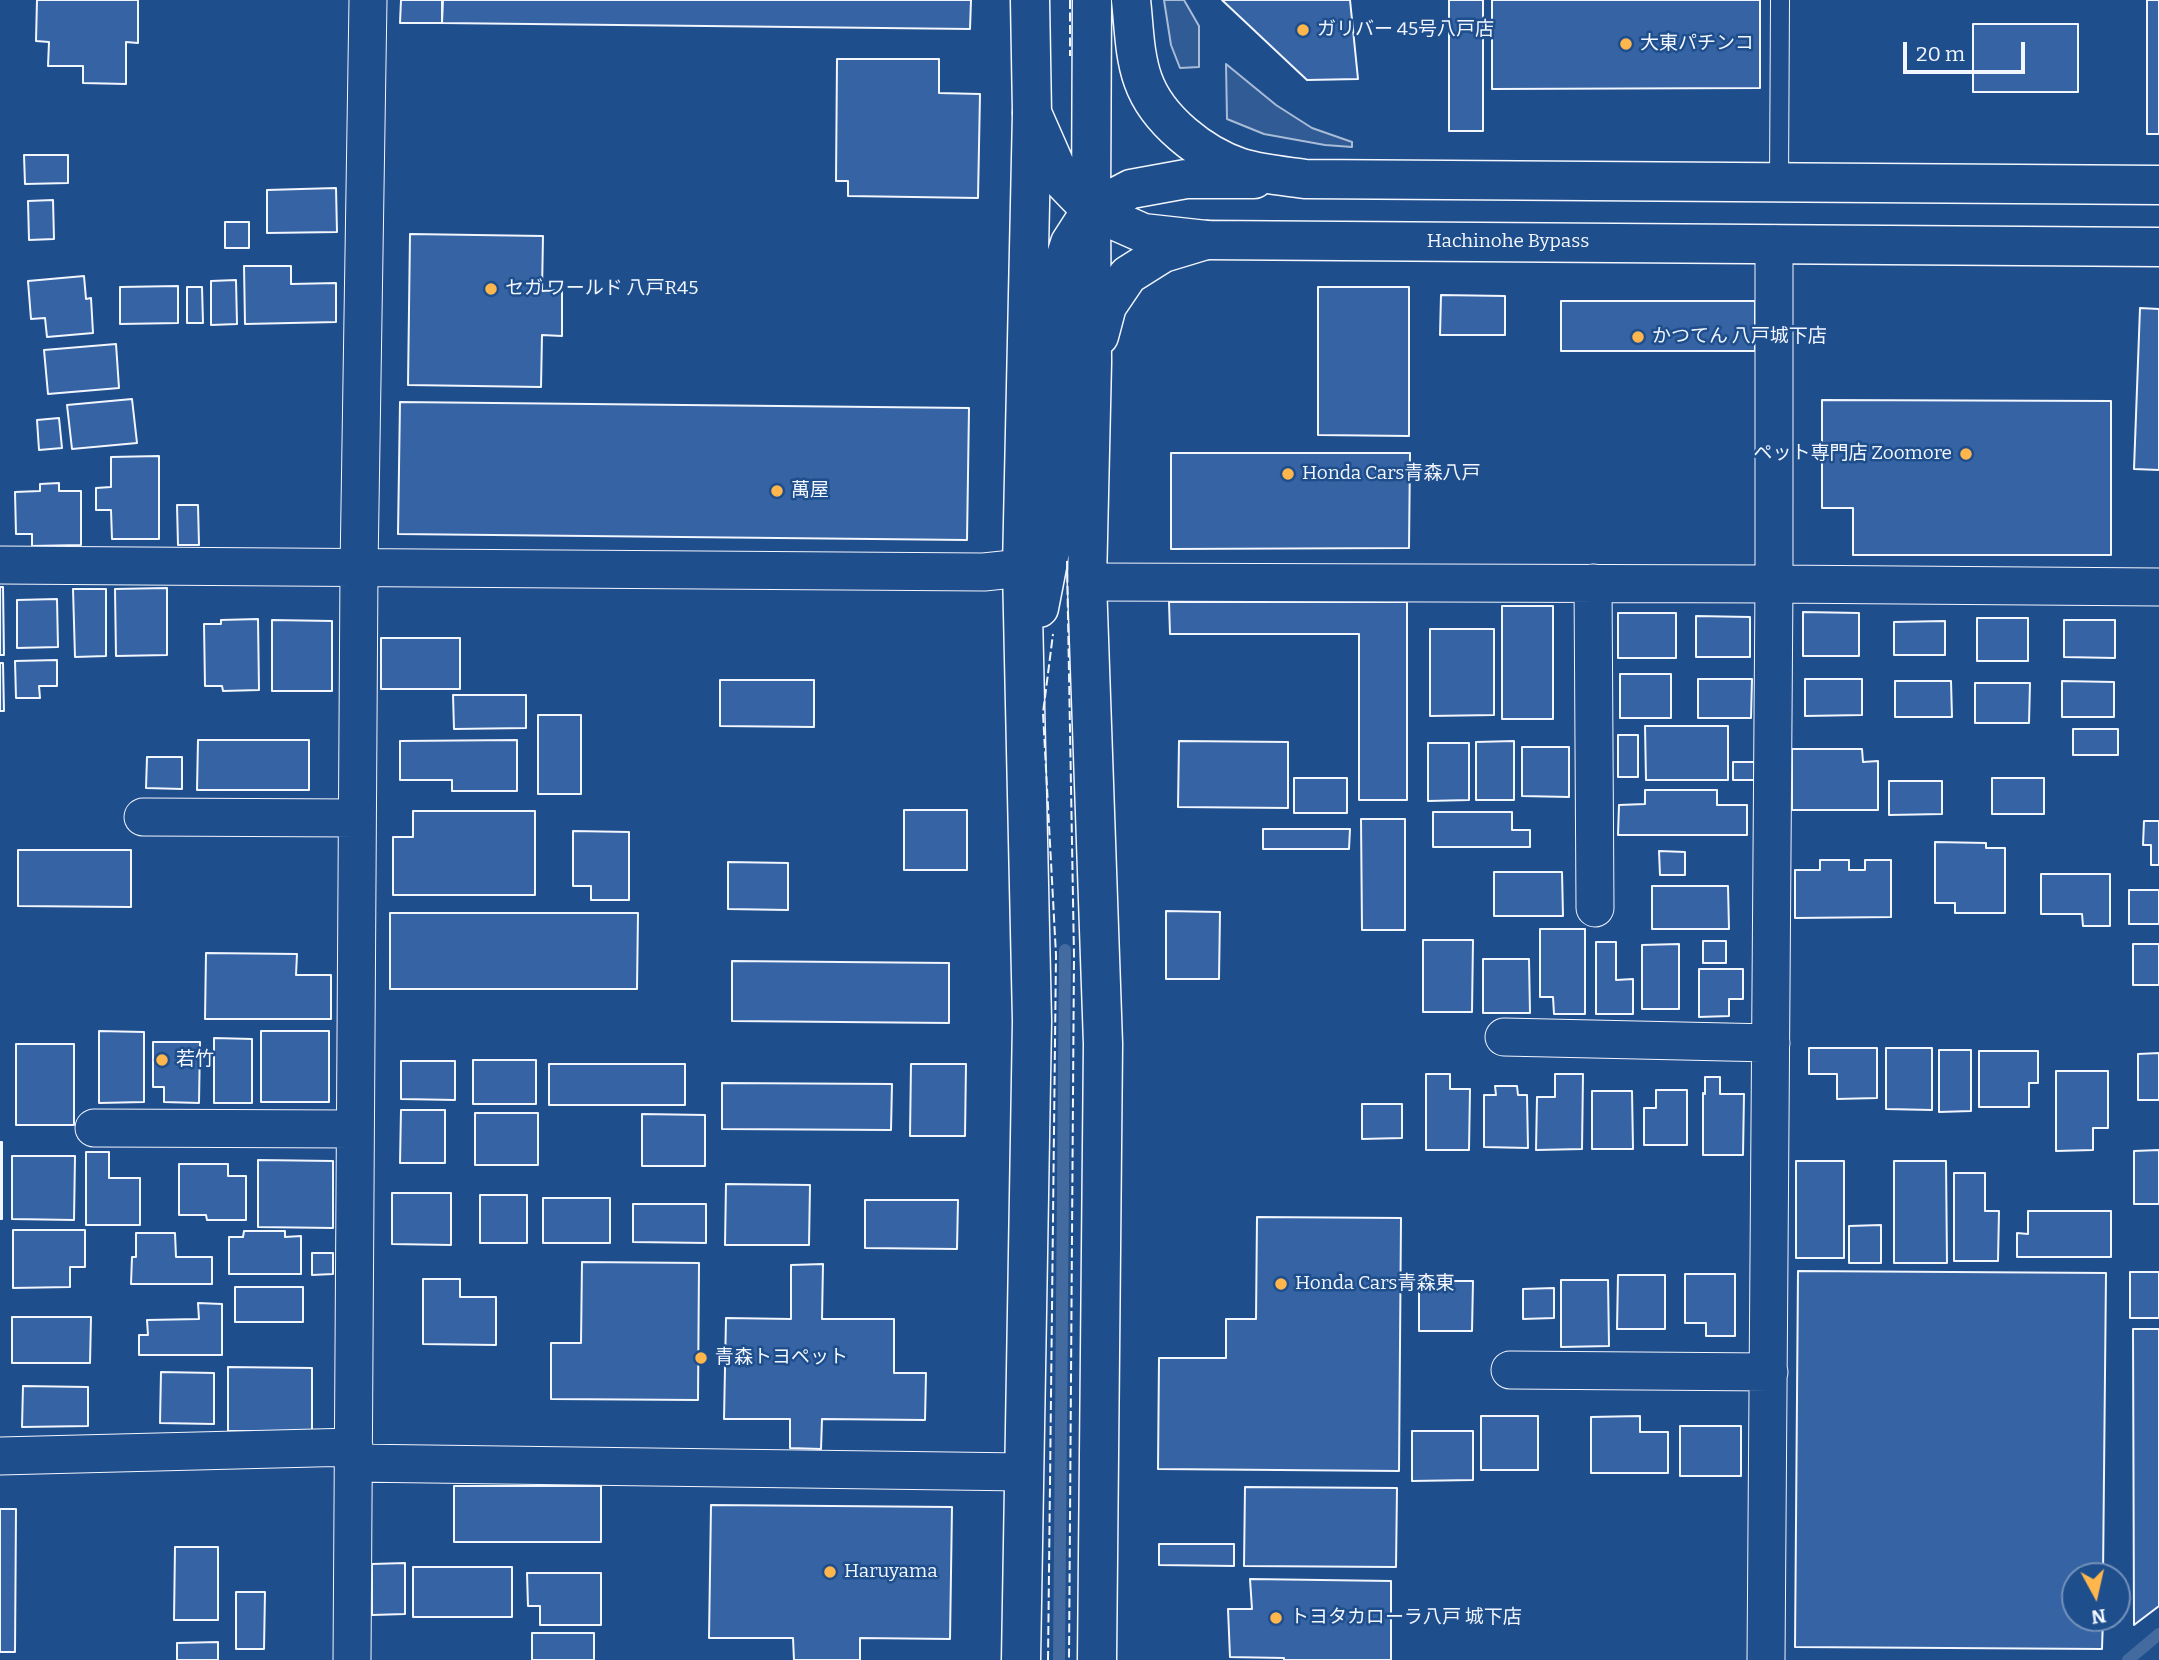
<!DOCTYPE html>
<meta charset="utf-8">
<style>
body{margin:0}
#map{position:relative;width:2159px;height:1660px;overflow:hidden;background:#1f4e8c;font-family:Bitter,serif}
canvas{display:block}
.north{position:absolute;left:2061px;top:1562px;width:70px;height:70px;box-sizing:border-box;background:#1f4e8c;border:2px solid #7391ba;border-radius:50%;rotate:172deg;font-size:19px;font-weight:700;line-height:28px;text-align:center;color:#f2f6ff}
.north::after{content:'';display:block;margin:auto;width:24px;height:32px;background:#ffb74d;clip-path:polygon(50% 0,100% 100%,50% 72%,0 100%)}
.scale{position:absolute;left:1903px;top:42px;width:122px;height:32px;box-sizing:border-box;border:4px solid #f2f6ff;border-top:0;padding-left:9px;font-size:21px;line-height:24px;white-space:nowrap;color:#f2f6ff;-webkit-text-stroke:5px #1f4e8c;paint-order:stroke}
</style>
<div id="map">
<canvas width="2159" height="1660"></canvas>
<div class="north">N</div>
<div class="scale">20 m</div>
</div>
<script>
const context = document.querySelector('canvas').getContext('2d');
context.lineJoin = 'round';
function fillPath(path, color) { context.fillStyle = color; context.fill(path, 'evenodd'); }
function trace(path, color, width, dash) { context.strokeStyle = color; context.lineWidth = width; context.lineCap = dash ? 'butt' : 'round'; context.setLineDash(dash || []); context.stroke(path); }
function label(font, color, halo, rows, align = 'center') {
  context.font = font + ' Bitter,"Noto Sans JP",serif'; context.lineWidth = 5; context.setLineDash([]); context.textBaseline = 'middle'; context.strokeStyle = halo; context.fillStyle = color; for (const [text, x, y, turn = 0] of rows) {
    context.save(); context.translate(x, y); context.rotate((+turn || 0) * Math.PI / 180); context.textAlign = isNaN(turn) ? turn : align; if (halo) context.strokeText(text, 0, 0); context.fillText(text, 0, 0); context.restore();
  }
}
const green = new Path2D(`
 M1164,0H1184L1199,26V67L1180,68L1171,45Z
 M1226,64L1276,105L1312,128L1352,142V147L1325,145L1264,134L1227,119Z`);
fillPath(green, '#305b95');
trace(green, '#a8bbd7', 2);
trace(new Path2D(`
 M1059,1660L1065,950
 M2128,1660L2159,1634`), '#446ba0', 12);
const building = new Path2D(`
 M37,0H138V43L126,42V84L83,83V66H48L49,42L36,41Z
 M401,0H442V23H400Z
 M443,0H971L970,29L442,23Z
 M1222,0H1350L1358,79L1307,80Z
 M1449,0H1483V131H1449Z
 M1492,0H1760V88L1492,89Z
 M2147,0H2159V134H2147Z
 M1973,24H2078V92H1973Z
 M837,59H939V93L980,94L978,198L848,196V181H836Z
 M24,155H68V183L25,184Z
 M336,188L337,232L267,233V190Z
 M53,200L54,239L29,240L28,201Z
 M225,222H249V248H225Z
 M410,234L543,236L542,291L562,290V336L542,335L541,387L408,385Z
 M244,266H291V284L336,283V322L245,324Z
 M84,276L86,299L91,298L93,333L47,337L45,318L31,319L28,281Z
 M236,280L237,324L211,325V281Z
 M178,286V323L120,324V287Z
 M187,287H202L203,323H187Z
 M1318,287H1409V436L1318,435Z
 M1441,295L1505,296V335H1440Z
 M1561,301H1755V351H1561Z
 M2140,308L2159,309V470L2134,469Z
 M116,344L119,388L48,394L44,350Z
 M132,399L137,443L72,449L67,405Z
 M1822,400L2111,401V555H1853V508H1822Z
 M400,402L969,408L967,540L398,534Z
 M59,418L62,448L39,450L37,420Z
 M1171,453H1410L1409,548L1171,549Z
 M159,456V539H112L111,510H96V488L111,487V457Z
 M59,483V491H81V545L32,546V534H16L15,492L40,491V484Z
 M177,505H198L199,545H178Z
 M0,587H3L4,655H0Z
 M167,588V655L116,656L115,589Z
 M73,589H106V656L75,657Z
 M57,599L58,647L17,648V600Z
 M1169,602H1407V800H1359V634H1170Z
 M1502,606H1553V719H1502Z
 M1803,612L1859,613V656H1803Z
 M1618,613H1676V658H1618Z
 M1696,616L1750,617V657H1696Z
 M1977,618H2028V661H1977Z
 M258,619L259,690L223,691L222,686H205L204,624H221V620Z
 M272,620L332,621V691H272Z
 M2064,620H2115V658L2064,657Z
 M1945,621V655H1894V622Z
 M1430,629H1494V715L1430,716Z
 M381,638H460V689H381Z
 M57,660V686H39L40,698H16L15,661Z
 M0,663H3L4,711H0Z
 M1620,674H1671V718H1620Z
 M1698,679H1752L1751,718H1698Z
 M1805,679H1862V715L1805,716Z
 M720,680H814V727L720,726Z
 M1895,681H1951L1952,717H1895Z
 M2062,681L2114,682V717H2062Z
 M1975,683H2030L2029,723H1975Z
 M453,695H526V728L454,729Z
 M538,715H581V794H538Z
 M1645,726H1728V780H1646Z
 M2073,729H2118V755H2073Z
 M1618,735H1638V777H1618Z
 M198,740H309V790H197Z
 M517,740V791H452V780H400V741Z
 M1179,741L1288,742V808L1178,807Z
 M1514,741V800H1476V742Z
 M1428,743H1469V800L1428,801Z
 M1522,747H1569V797L1522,796Z
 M1792,749H1862L1863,762L1878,761V810H1792Z
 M147,757H182V789L146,788Z
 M1733,762H1754V780H1733Z
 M1294,778H1347V813H1294Z
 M1992,778H2044V814H1992Z
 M1889,781H1942V814L1889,815Z
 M1645,790H1717V805H1747V835H1618L1619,805L1645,804Z
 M904,810H967V870H904Z
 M413,811H535V895H393V837H413Z
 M1433,812H1512V830H1530V847H1433Z
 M1361,819H1405V930H1362Z
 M2144,821H2159V865H2151V845H2143Z
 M1263,829H1350L1349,849H1263Z
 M573,831L629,832V900H591V886H573Z
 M1935,842L1986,843V848H2005V913H1955V903H1935Z
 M18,850H131V907L18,906Z
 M1659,851L1685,852V875H1660Z
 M1820,860H1849V870H1865V860H1891V917L1795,918V870H1820Z
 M728,862L788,863V910L728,909Z
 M1494,872H1562L1563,916H1494Z
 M2041,874H2110V926H2083L2082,914H2041Z
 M1652,886H1728L1729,929H1652Z
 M2129,890H2159V924H2129Z
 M1166,911L1220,912L1219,979H1166Z
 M390,913H638L637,989H390Z
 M1540,929H1585V1014H1554L1553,997H1540Z
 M1423,940H1473L1472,1012H1423Z
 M1703,941H1726V963H1703Z
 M1596,942H1616V980L1633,979V1014H1596Z
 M1679,944V1009H1642V945Z
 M2133,944H2159V985H2133Z
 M206,953L297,954L296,975H331V1019H205Z
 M1483,959H1529L1530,1013H1483Z
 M732,961L949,963V1023L732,1021Z
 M1699,969H1743V999H1729V1016L1699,1017Z
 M99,1031L144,1032V1102L99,1103Z
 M261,1031H329V1102H261Z
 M214,1038L252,1039V1103H214Z
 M153,1042H200L199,1103L164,1102V1087H153Z
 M16,1044H74V1125H16Z
 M1809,1048H1877V1098L1837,1099V1074H1809Z
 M1886,1048H1932V1110L1886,1109Z
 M1939,1050H1971V1111L1939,1112Z
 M1979,1051H2038V1083H2029V1107H1979Z
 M2159,1053V1100H2138V1054Z
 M473,1060H536V1104H473Z
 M401,1061H455V1100L401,1099Z
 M549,1064H685V1105H549Z
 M911,1064H966L965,1136H910Z
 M2056,1071H2108V1128H2093V1150L2056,1151Z
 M1426,1074H1450V1089H1470L1469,1150H1426Z
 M1555,1074H1583L1582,1149L1536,1150L1537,1097H1555Z
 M1705,1077H1720V1094H1744L1743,1155H1703V1093L1705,1094Z
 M722,1083L892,1084L891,1130L722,1129Z
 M1495,1086H1517L1518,1095H1527L1528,1148L1484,1147V1095H1496Z
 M1656,1090H1687V1145H1644V1108H1656Z
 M1592,1091H1632L1633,1149H1592Z
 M1362,1104H1402V1138L1362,1139Z
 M401,1110H445V1163H400Z
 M475,1113H538V1165H475Z
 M642,1114L705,1115V1166H642Z
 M0,1142H2V1219H0Z
 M2159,1150V1204H2134V1151Z
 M86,1152H109V1178H140V1225H86Z
 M12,1156H75L74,1220L12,1219Z
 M258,1160L333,1161V1228L258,1227Z
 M1796,1161H1844V1258H1796Z
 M1894,1161H1946L1947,1263H1894Z
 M179,1164H228V1176H246V1220H207L206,1215H179Z
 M1954,1173H1985V1211H1999L1998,1261H1954Z
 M726,1184L810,1185L809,1245H725Z
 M392,1193H451V1245L392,1244Z
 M480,1195H527V1243H480Z
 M543,1198H610V1243H543Z
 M865,1200H958L957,1249L865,1248Z
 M633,1204H706V1243L633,1242Z
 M2028,1211H2111V1257H2017V1233L2028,1234Z
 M1257,1217L1401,1218L1399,1471L1158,1469L1159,1358H1226V1319H1256Z
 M1881,1225V1263H1849V1226Z
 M13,1230H85V1267H70V1287L13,1288Z
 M244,1231H285V1237L301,1236V1274H229V1237H243Z
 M136,1233H175L176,1257H212V1284H131L132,1257H136Z
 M312,1253H333V1274L312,1275Z
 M582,1262L699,1263L698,1400L551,1399V1343H581Z
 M823,1264L822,1319H894V1373H926L925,1420L822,1419L821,1449L790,1448V1419H724L726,1318L791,1319V1265Z
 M1798,1271L2106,1273L2103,1576H2075V1618H2103L2102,1649L1795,1647Z
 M2130,1272H2159V1318H2130Z
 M1685,1274H1735V1336H1706V1323H1685Z
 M1618,1275H1665V1329H1617Z
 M423,1279H460V1297H496V1345L423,1344Z
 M1561,1280H1608L1609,1346L1561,1347Z
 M1419,1281H1473L1472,1331H1419Z
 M235,1287H303V1322H235Z
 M1554,1288V1318L1523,1319V1289Z
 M198,1303L222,1304V1355H139V1335H148L147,1320L199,1319Z
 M12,1317H91L90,1363H12Z
 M2133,1329H2159V1606L2134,1625Z
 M228,1367L312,1368V1431H228Z
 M161,1372L214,1373V1424L160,1423Z
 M23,1386L88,1387V1426L22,1427Z
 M1481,1416H1538V1470H1481Z
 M1640,1416V1432H1668V1473H1591V1417Z
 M1680,1426H1741V1476H1680Z
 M1412,1431H1473V1480L1412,1481Z
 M454,1486H601V1542H454Z
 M1245,1487L1397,1488L1396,1567L1244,1566Z
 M711,1505L952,1507L950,1639L860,1638V1660H794L793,1638H709Z
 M0,1509H16L15,1652H0Z
 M1159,1544H1234V1566L1159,1565Z
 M175,1547H218V1620H174Z
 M405,1563V1614L372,1615V1564Z
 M413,1567H512V1617H413Z
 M527,1573H601V1625H540V1606H528Z
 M1250,1579L1391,1581V1660H1284V1658L1230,1657L1228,1609H1252Z
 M236,1592H265L264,1649H236Z
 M532,1633H594V1660H532Z
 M218,1642V1660H177V1643Z`);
fillPath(building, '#3563a3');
trace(building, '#f2f6ff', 2);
const service = new Path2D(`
 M1779,183L1780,0`);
const minor = new Path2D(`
 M0,565L984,572L1022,568
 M1087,582L1774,584L2159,587
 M1593,583L1595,908
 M143,817L357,818
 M1504,1037L1771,1043
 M94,1128L355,1129
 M1510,1370L1769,1372
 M0,1456L354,1447
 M354,1463L1024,1472
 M352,1660L359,569L368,0
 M1766,1660L1774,584V244`);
const tertiary = new Path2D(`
 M1091,210L1092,362L1087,582L1103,1044L1097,1660
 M1099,336L1107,306L1128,275L1163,253L1206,240
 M1039,608L1052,541L1055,340L1059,277L1070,243L1088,215
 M1021,1660L1032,1021L1022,568L1032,113`);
const trunk = new Path2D(`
 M1030,0L1032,113L1061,179L1091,210L1143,233L1206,240L2159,247
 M1131,0C1134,26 1134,55 1143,80C1157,120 1202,155 1241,168C1261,174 1284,176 1305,179L2159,185
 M1091,210L1131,189L1186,179H1254
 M1091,210L1092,0`);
trace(service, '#f2f6ff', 20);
trace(minor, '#f2f6ff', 39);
trace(tertiary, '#f2f6ff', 41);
trace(trunk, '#f2f6ff', 41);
trace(service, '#1f4e8c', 18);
trace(minor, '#1f4e8c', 37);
trace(tertiary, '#1f4e8c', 38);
trace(trunk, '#1f4e8c', 38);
trace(new Path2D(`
 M1070,0V56
 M1067,561L1074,956L1069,1660
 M1048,1660L1056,955L1043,713L1053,634`), '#f2f6ff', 2, [9, 3.5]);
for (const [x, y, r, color] of [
 [1303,30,7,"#ffb74d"],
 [1626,44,7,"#ffb74d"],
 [491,289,7,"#ffb74d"],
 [1638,337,7,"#ffb74d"],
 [1966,454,7,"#ffb74d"],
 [1288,474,7,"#ffb74d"],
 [777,491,7,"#ffb74d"],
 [162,1060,7,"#ffb74d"],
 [1281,1284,7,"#ffb74d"],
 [701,1358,7,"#ffb74d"],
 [830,1572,7,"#ffb74d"],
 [1276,1618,7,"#ffb74d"]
]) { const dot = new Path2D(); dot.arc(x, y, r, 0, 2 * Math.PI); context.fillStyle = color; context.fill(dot); trace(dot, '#1f4e8c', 2.5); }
label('19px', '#f2f6ff', '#1f4e8c', [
 ["ガリバー 45号八戸店",1317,30],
 ["大東パチンコ",1640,44],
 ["セガ ワールド 八戸R45",505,289],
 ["かつてん 八戸城下店",1652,337],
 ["ペット専門店 Zoomore",1952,454,"right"],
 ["Honda Cars青森八戸",1302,474],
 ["萬屋",791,491],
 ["若竹",176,1060],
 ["Honda Cars青森東",1295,1284],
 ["青森トヨペット",715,1358],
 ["Haruyama",844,1572],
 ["トヨタカローラ八戸 城下店",1290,1618]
], 'left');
label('19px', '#f2f6ff', '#1f4e8c', [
 ["Hachinohe Bypass",1508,242]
]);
</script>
